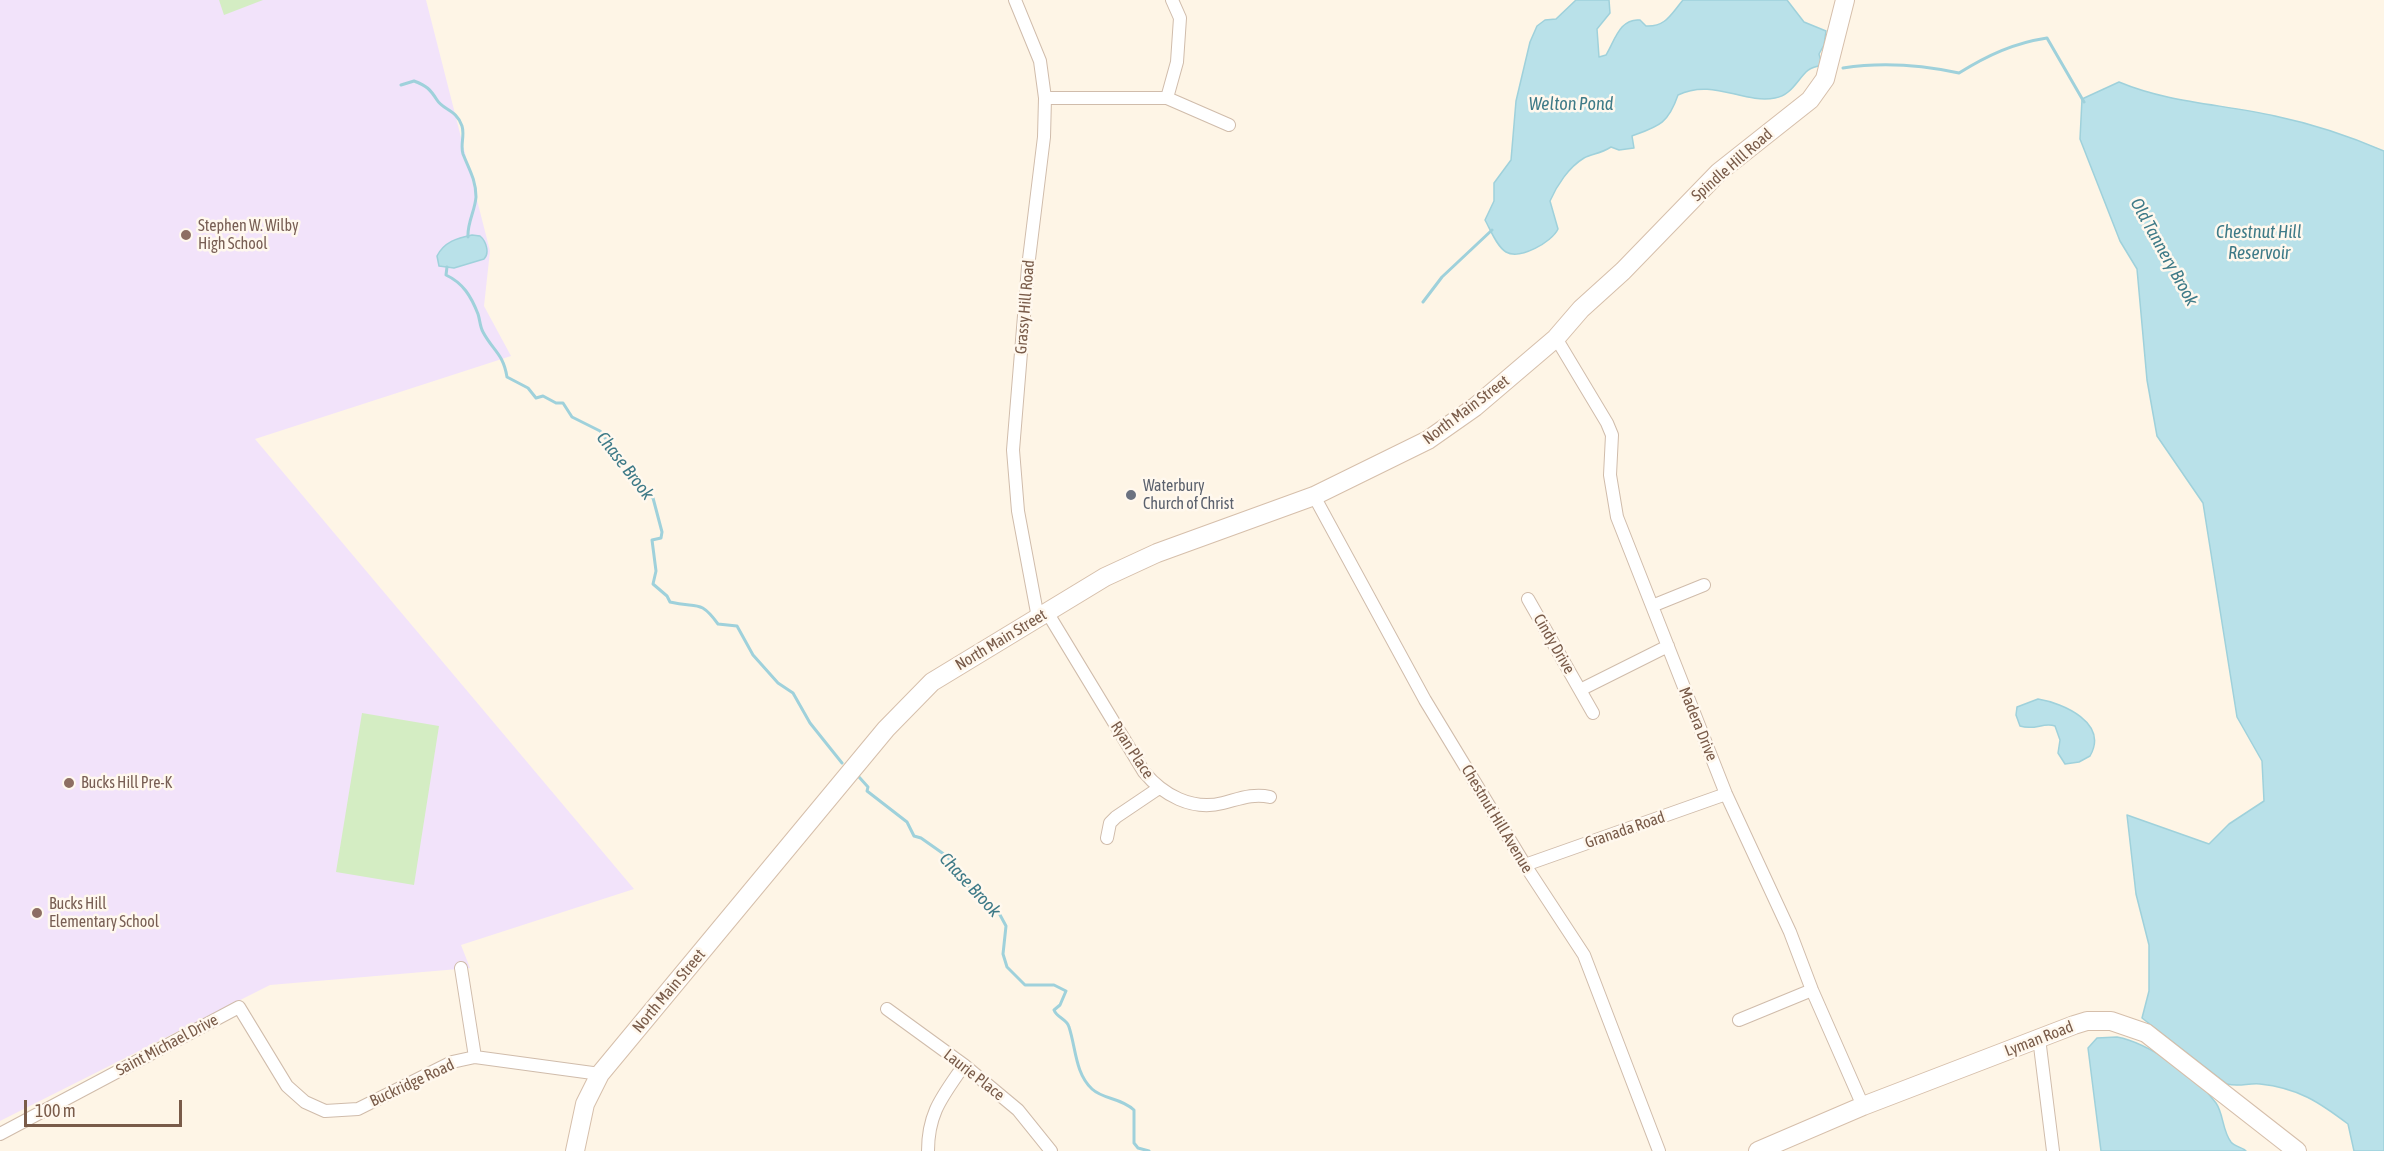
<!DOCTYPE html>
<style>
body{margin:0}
#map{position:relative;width:2384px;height:1151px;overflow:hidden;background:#fef5e6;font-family:"Asap Condensed",sans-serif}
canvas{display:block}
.scale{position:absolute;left:24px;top:1100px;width:158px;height:27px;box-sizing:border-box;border:3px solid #795b49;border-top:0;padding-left:8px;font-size:18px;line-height:21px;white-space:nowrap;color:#795b49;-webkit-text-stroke:4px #fff8ee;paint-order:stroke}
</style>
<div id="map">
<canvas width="2384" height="1151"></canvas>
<div class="scale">100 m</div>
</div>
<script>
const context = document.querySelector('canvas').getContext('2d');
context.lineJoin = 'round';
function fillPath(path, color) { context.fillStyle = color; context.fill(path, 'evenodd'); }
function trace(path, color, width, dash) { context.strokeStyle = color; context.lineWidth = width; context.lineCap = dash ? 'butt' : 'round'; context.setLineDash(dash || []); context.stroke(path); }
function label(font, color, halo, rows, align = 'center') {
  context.font = font + ' "Asap Condensed",sans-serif'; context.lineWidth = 5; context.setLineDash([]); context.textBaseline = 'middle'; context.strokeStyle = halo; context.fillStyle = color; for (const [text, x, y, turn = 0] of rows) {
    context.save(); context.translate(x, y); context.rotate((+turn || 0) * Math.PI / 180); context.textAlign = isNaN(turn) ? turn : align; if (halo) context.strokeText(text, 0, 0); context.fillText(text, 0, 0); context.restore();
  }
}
fillPath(new Path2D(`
 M0,0H426L490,251L484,306L511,356L255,439L634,889L461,945L470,968L270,985L0,1121Z`), '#f2e3fa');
fillPath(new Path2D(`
 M219,0H263L224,15Z
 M362,713L439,726L414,885L336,872Z`), '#d4edc3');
const water = new Path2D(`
 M1576,0H1609L1610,13L1597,29L1599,57L1606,55C1615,40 1620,18 1640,20L1646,26C1666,27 1671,14 1683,0H1787L1804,22L1826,31L1824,45L1819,54L1822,65C1818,67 1812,66 1806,72C1797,81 1790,96 1775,98C1743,104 1713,78 1678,95C1668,124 1659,126 1632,136L1634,148L1619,150L1611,147C1600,154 1591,154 1584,158C1569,167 1557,185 1550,201L1558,229C1552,242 1520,260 1506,252C1497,247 1490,229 1485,220L1494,201V183L1511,160L1516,101L1530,42L1537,26L1545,20L1556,19Z
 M2119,82C2169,103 2222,104 2275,116C2313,124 2349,136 2384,151V1151H2354L2348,1124C2319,1102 2298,1088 2260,1084C2248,1083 2239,1087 2227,1084L2142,1018L2149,991V945L2136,894L2127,815L2209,844L2229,824L2264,801L2262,761L2237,717L2203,503L2157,436L2147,380L2137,269L2120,241L2080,139L2082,99Z
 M472,235L480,236C486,241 490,253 484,259L454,268L439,266L437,256C444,242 457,238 472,235Z
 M2038,699C2063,703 2109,723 2090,756L2079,762L2065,764L2058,753L2060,740L2055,726C2043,722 2035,731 2020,726L2016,715L2017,707Z
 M2117,1037C2149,1043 2197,1077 2216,1103C2224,1115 2222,1130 2231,1142C2235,1147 2242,1147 2246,1151H2101L2088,1048L2097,1038Z`);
fillPath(water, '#b9e1e9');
trace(water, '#9fd1db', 1.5);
trace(new Path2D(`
 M1843,68C1881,62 1922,65 1959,73C1988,55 2014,43 2047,38L2084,102
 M401,85L414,81C427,86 430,89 437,100C443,110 457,110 462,126C465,135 460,145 463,154C469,169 476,180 476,197C475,211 467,223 468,237
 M447,267L446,275C463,283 471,296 478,314C480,320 480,327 483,332C493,351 503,353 507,377L528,388L536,398L543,396L556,403H563L572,417L600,431L628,469L637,477L644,492L653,498L662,532L661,538L652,540L656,571L653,584L667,596L670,602C697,609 699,598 718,624L737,626L753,655L778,683L793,693L810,723L842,763
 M1423,302L1442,277L1492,230
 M859,777L868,787L867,791L907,822L914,836L921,838L948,857L954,871L976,895L999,913L1006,926L1003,954L1007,967L1025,985H1054L1066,991L1060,1005L1054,1010C1057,1018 1067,1019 1069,1027C1076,1048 1075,1073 1092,1089C1104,1100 1120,1097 1134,1110V1143L1138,1148L1149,1151`), '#9fd1db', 3);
const street = new Path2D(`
 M1015,0L1040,61L1045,98L1044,137L1028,267L1013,450L1018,511L1038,618
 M1045,98H1167L1229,125
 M1167,98L1177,62L1180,18L1172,0
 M1556,338L1607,423L1612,435L1610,475L1617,517L1726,794L1790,932L1812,990L1863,1106
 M1314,496L1425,700L1525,865L1584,955L1659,1151
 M1528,599L1593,713
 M1652,606L1704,585
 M1047,612L1144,772C1163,795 1192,811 1223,803C1239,799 1253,793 1270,797
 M1580,690L1668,646
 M1107,838L1110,823L1116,817L1159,788
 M1525,865L1726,794
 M461,968L475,1057
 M887,1009L964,1065L1018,1110L1051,1151
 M1739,1020L1812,990
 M2039,1038L2053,1151
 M0,1134L239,1007L287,1086L305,1102L325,1111L358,1109L452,1062L475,1057L600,1074
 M928,1151C928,1112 943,1096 964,1065`);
const secondary = new Path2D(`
 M575,1151L585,1104L600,1074L886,729L932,682L1105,577L1157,553L1314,496L1428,440L1475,407L1556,338L1581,309L1623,271L1719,172L1810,100L1825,79L1845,0
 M1758,1151L1863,1106L2074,1025L2087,1021H2111L2146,1033L2297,1151`);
trace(street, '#d0bcab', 14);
trace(secondary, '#d6bfab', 20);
trace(street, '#fff', 12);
trace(secondary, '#fff', 18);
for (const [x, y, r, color] of [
 [186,235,6,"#8d6e63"],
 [1131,495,6,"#6b7280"],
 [69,783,6,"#8d6e63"],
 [37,913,6,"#8d6e63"]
]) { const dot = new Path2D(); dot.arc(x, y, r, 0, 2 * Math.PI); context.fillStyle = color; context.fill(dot); trace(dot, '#fff8ee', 2); }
label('16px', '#795b49', '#fff8ee', [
 ["Spindle Hill Road",1732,165,-41],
 ["Grassy Hill Road",1025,307,-85],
 ["North Main Street",1466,410,-37],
 ["North Main Street",1001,640,-31],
 ["Cindy Drive",1554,644,60],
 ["Madera Drive",1698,724,68],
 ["Ryan Place",1132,750,57],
 ["Chestnut Hill Avenue",1497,819,59],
 ["Granada Road",1625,830,-19],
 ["North Main Street",669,991,-50],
 ["Lyman Road",2039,1039,-21],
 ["Saint Michael Drive",167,1045,-28],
 ["Laurie Place",974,1075,38],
 ["Buckridge Road",412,1083,-25]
]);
label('16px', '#785e54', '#fff8ee', [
 ["Stephen W. Wilby",198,226],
 ["High School",198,244],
 ["Bucks Hill Pre-K",81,783],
 ["Bucks Hill",49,904],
 ["Elementary School",49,922]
], 'left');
label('16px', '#5b616d', '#fff8ee', [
 ["Waterbury",1143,486],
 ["Church of Christ",1143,504]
], 'left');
label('italic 18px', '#3e7a87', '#fff8ee', [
 ["Welton Pond",1571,104],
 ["Chestnut Hill",2259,232],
 ["Reservoir",2259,253],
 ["Old Tannery Brook",2164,252,61],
 ["Chase Brook",625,466,52],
 ["Chase Brook",970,885,47]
]);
</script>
